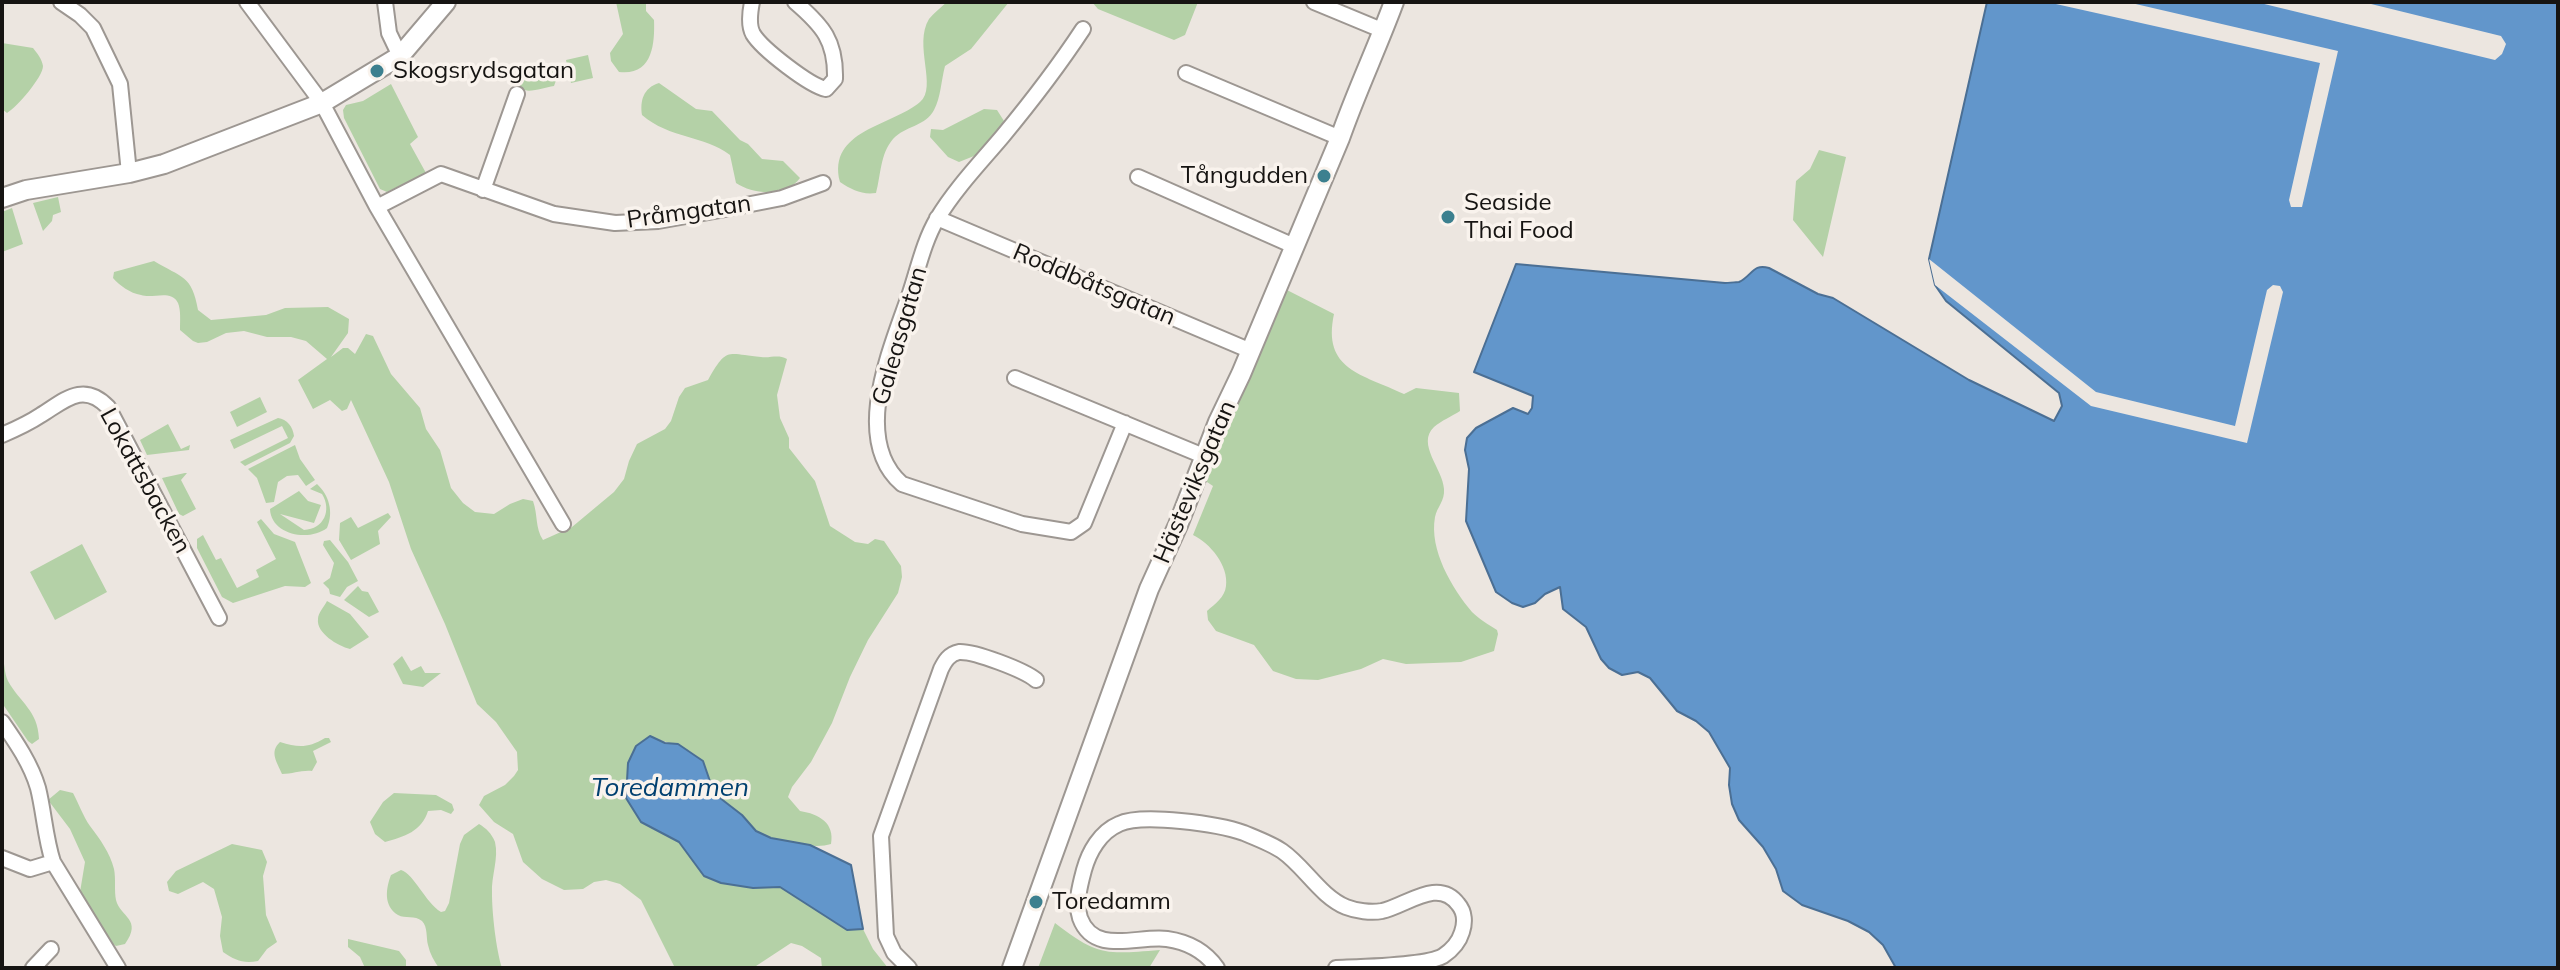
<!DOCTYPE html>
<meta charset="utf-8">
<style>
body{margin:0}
#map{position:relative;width:2560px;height:970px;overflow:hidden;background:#ece6e0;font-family:Mulish,sans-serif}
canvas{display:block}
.frame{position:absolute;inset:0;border:4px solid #161412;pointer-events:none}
</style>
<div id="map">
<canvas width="2560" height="970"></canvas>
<div class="frame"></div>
</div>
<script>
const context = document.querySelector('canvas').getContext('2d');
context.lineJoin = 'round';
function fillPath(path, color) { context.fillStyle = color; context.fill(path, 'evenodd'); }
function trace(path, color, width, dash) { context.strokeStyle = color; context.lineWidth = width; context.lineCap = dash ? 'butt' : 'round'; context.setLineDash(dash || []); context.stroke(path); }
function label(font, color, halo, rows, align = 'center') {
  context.font = font + ' Mulish,sans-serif'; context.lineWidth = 7; context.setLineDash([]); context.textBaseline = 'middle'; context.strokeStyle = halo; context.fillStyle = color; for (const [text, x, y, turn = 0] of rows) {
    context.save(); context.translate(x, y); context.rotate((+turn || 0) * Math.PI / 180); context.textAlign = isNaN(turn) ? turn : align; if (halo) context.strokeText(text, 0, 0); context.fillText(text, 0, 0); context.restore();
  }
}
fillPath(new Path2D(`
 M616,2H646V11L654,20C655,45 652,76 619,72L611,61L610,53L623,34Z
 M947,2H1009L971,49L945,66C941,81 941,97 934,110C926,126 905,126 893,139C880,154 881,175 876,193C862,195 852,190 840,182C827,130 892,126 920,102C938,87 913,45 929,19C934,13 941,7 947,2Z
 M1092,2H1198L1185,35L1174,40L1098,9Z
 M2,43L33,48C37,53 42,59 43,66C43,77 17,107 7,113L2,109Z
 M588,55L593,78L571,83L566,60Z
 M552,69L558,75L554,86C541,88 525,96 515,85L516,77L520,74Z
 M659,83L696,109L712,111L740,140L748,144L762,159L783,161L800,178C786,197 754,195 736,183L730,155C704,135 670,139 642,115C640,101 643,88 659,83Z
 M391,84L418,137L410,144L426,173L387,192L380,189L344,118L343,110L346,105L363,101Z
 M984,109L997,110L1004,121L979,154L959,162L948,157L930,137L931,129L943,130Z
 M1819,150L1846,157L1823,257L1793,220L1796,181L1810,169Z
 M58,197L61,212L53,215L52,221L43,231L33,203Z
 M12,208L23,244L2,252V212Z
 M154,261C182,278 192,275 198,310L211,320L266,315L285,308L328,307L349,319L348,333L331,357L343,348H348L355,354L366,334L373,336L391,374L420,408L426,429L440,450L451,488L463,503L475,512L494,514L510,504L523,499L533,501C538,515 535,528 543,540L572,527L614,492L624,479L629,461L637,444L665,429L671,421L679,397L685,388L708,380C727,346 727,354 761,357C772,358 778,354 787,359L777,395L780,418L789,438V448L815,481L830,526L855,542L868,544L875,539L884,541L901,566L902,577L898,593L868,640L850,677L832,723L811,762L792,787L788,797L800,811C819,814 835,823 831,844C814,850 773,841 758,832C751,828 747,819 740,814C731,806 719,800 713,788C708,780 708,766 701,760C687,745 667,744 650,736L626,798L641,822L679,842L704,876L721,883L753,888L780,887L847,930L863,929L873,949L888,968H822L821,958L802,946L791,943L753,968H675L641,900L620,884L606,880L594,882L583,889L564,890L542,879L523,862L513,834L494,822L479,805L484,796L505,785L514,776L518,770L517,752L496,722L477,704L445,624L411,549L389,482L351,400L347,409L342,411L330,400L313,409L298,380L327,359L306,341L291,337H267L244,331L226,333L207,342L198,343L193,341L180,330C180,321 181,310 178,303C171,289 153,299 141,295C130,293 120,286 113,278L114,272Z
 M1285,289L1334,314C1322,370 1362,374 1404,394L1416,388L1459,393L1460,411C1452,416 1441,421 1434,427C1416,444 1443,469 1444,489C1445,501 1437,507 1435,517C1429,550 1452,588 1472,612C1479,619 1489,625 1497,630L1498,634L1494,651L1461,662L1406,664L1383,659L1361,669L1318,680L1296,679L1273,671L1254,645L1216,631L1208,620L1207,611C1215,604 1225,597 1226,586C1229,566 1210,543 1193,535L1213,486L1201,478Z
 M260,397L267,412L237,427L230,412Z
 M278,418C287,419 293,427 294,436L290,443L245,466L240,462L288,438L282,426L234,449L230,440Z
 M168,424L181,449L190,445L189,450L147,455L140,440Z
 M295,445L300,459L315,480L306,486L298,475L287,476L278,482L274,502L266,503L257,478L248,469Z
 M185,473H187L181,480L196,509L183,516L179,514L162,478Z
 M317,484C329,495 334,512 327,528C309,542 271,535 270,509L299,491L308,501L321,505L314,523L280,514L304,530C324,529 332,510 322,494L310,489Z
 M388,513L391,517L378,531L380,544L351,560L339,540L340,523L351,517L358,528Z
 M261,519L274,534L295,542L311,583L305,587L285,586L233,603L222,597L197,548V539L203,535L216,560L221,558L237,588L259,577L256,570L276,559L257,522Z
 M330,540L348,562L358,581L347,587L340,597L330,594L329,589L323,583L330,578L334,563L323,545L324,541Z
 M82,544L107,592L55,620L30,572Z
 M358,586L362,591L368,592L379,612L369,617L344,600Z
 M327,601L350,614L369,637L350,649C338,646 316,633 318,619C318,613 324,607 327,601Z
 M2,655C5,664 4,672 8,681C20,703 38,710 39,739L32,744L28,741L2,703Z
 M402,656L411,671L421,666L425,673H441L423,687L403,684L393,664Z
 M325,738H329L331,742L313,751L317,762L312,771C301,770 293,774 282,774C277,762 269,752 280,742C299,748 308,748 325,738Z
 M60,790L73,793C79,804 83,816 90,826C100,839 110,853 114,869C116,879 114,891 116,900C120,917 143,919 125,944L116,946L109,941L80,892L85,862L70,829L48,800Z
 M394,793L436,795L452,804L454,810L451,814L441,810L428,811C422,831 404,837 385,842L375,834L370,822L383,802Z
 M479,824C486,828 492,834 495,842C499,858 491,877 492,893C492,913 496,949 502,968H439C434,961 430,954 428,945C426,938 428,927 422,921C415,915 405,919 398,915C383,906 386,888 391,875L401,870C414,874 425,902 441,912L445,911L449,903L460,844L464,835Z
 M232,844L262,850L267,862L263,876L266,915L277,942L267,949L258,961C243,964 235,960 223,952L220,936L222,917L214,889L203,882L178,894L169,891L167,882L176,871Z
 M1055,923C1099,957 1106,954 1160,950L1149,968H1038Z
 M348,939L399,951L406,960V968H365L360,957L348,947Z`), '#b4d1a7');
const water = new Path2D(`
 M1987,2H2558V968H1896L1883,945L1869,932L1848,921L1802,905L1783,891L1776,869L1763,847L1739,820L1732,804L1729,785L1730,768L1709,732L1696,721L1677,711L1650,678L1638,672L1622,675L1609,668L1601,659L1586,627L1563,609L1560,587L1545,594L1535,603L1523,607L1512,603L1496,592L1466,521L1469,469L1465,450L1467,438L1476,428L1513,408L1528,414L1532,408L1533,396L1474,372L1516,264L1725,283C1727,283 1738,282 1739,282C1752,276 1753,263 1769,268L1818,294L1833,298L1969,380L2054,421L2062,406L2059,393L1946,301L1935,285L1929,259Z
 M650,736L665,743L678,744L703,761L713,790L720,798L742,815L756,831L771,838L810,845L851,865L863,929L847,930L780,887L753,888L721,883L704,876L679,842L641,822L626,798L628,763L636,746Z`);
fillPath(water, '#6296cb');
trace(water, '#4b6f94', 2);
fillPath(new Path2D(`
 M2047,2H2127L2338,51L2302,207H2291L2289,200L2320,63Z
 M2256,2H2363L2501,36L2506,44L2502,54L2495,60Z
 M1929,259L2096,392L2235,426L2267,290L2273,285L2280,286L2283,292L2247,443L2091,406L1935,285Z`), '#ece6e0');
const minor = new Path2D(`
 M61,2L80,15L93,28L120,84L129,173
 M247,2L322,103L377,207L563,524
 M385,2L389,33L400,56
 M752,2C750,12 748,25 753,34C762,49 810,86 826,89L835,79C836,41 823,26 795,2
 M1314,2L1384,31
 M1083,29C1058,67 1031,102 1002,137C980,163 955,189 937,219C924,241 918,269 910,293C892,346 850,439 902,484L1022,524L1071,532L1084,523L1125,423
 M1186,73L1340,138
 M1138,177L1294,246
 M483,190L517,94
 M377,207L441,174L554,214L615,223L658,221L720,210L782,198L823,183
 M937,218L1251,351
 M1015,378L1206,457
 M2,435C16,429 29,423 41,415C64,401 83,381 108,407L219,618
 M2,722C16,742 31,764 38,788C44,812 45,837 53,862L118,968
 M2,858L30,869L53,862
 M33,968L51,949
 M909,968L894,953L886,936L881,836L941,669C945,661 949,654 959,652C974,651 1024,670 1036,680
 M1217,968C1205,951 1188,942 1167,939C1138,935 1094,956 1080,918C1075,903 1080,885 1084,870C1089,852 1100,832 1119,824C1142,813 1219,824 1244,833C1256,838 1272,844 1282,851C1305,867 1320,896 1346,907C1356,911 1371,913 1382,911C1406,906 1438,877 1458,904C1465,912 1465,923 1462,932C1459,942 1452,950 1443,956C1426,966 1358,967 1336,968`);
const tertiary = new Path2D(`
 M2,198L26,190L129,173L164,164L322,103L400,56L446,2
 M1012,968L1149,589L1178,525L1218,422L1241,374L1340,138C1356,92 1377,48 1394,2`);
trace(minor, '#9d9792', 18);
trace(tertiary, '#9d9792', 22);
trace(minor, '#fff', 14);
trace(tertiary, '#fff', 18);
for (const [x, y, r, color] of [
 [377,71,8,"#3c808f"],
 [1324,176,8,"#3c808f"],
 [1448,217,8,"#3c808f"],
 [1036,902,8,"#3c808f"]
]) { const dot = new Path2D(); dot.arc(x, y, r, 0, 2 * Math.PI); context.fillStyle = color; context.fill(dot); trace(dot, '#f9f3ed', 3); }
label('24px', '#161412', '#f9f3ed', [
 ["Skogsrydsgatan",393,71],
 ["Tångudden",1308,176,"right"],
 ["Seaside",1464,203],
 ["Thai Food",1464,231],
 ["Toredamm",1052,902]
], 'left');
label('24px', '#161412', '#f9f3ed', [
 ["Pråmgatan",689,212,-8],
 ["Roddbåtsgatan",1094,285,23],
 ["Galeasgatan",900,336,-74],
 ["Lokattsbacken",145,481,61],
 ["Hästeviksgatan",1195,482,-67]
]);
label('italic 26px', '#014070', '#f9f3ed', [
 ["Toredammen",670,788]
]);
</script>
